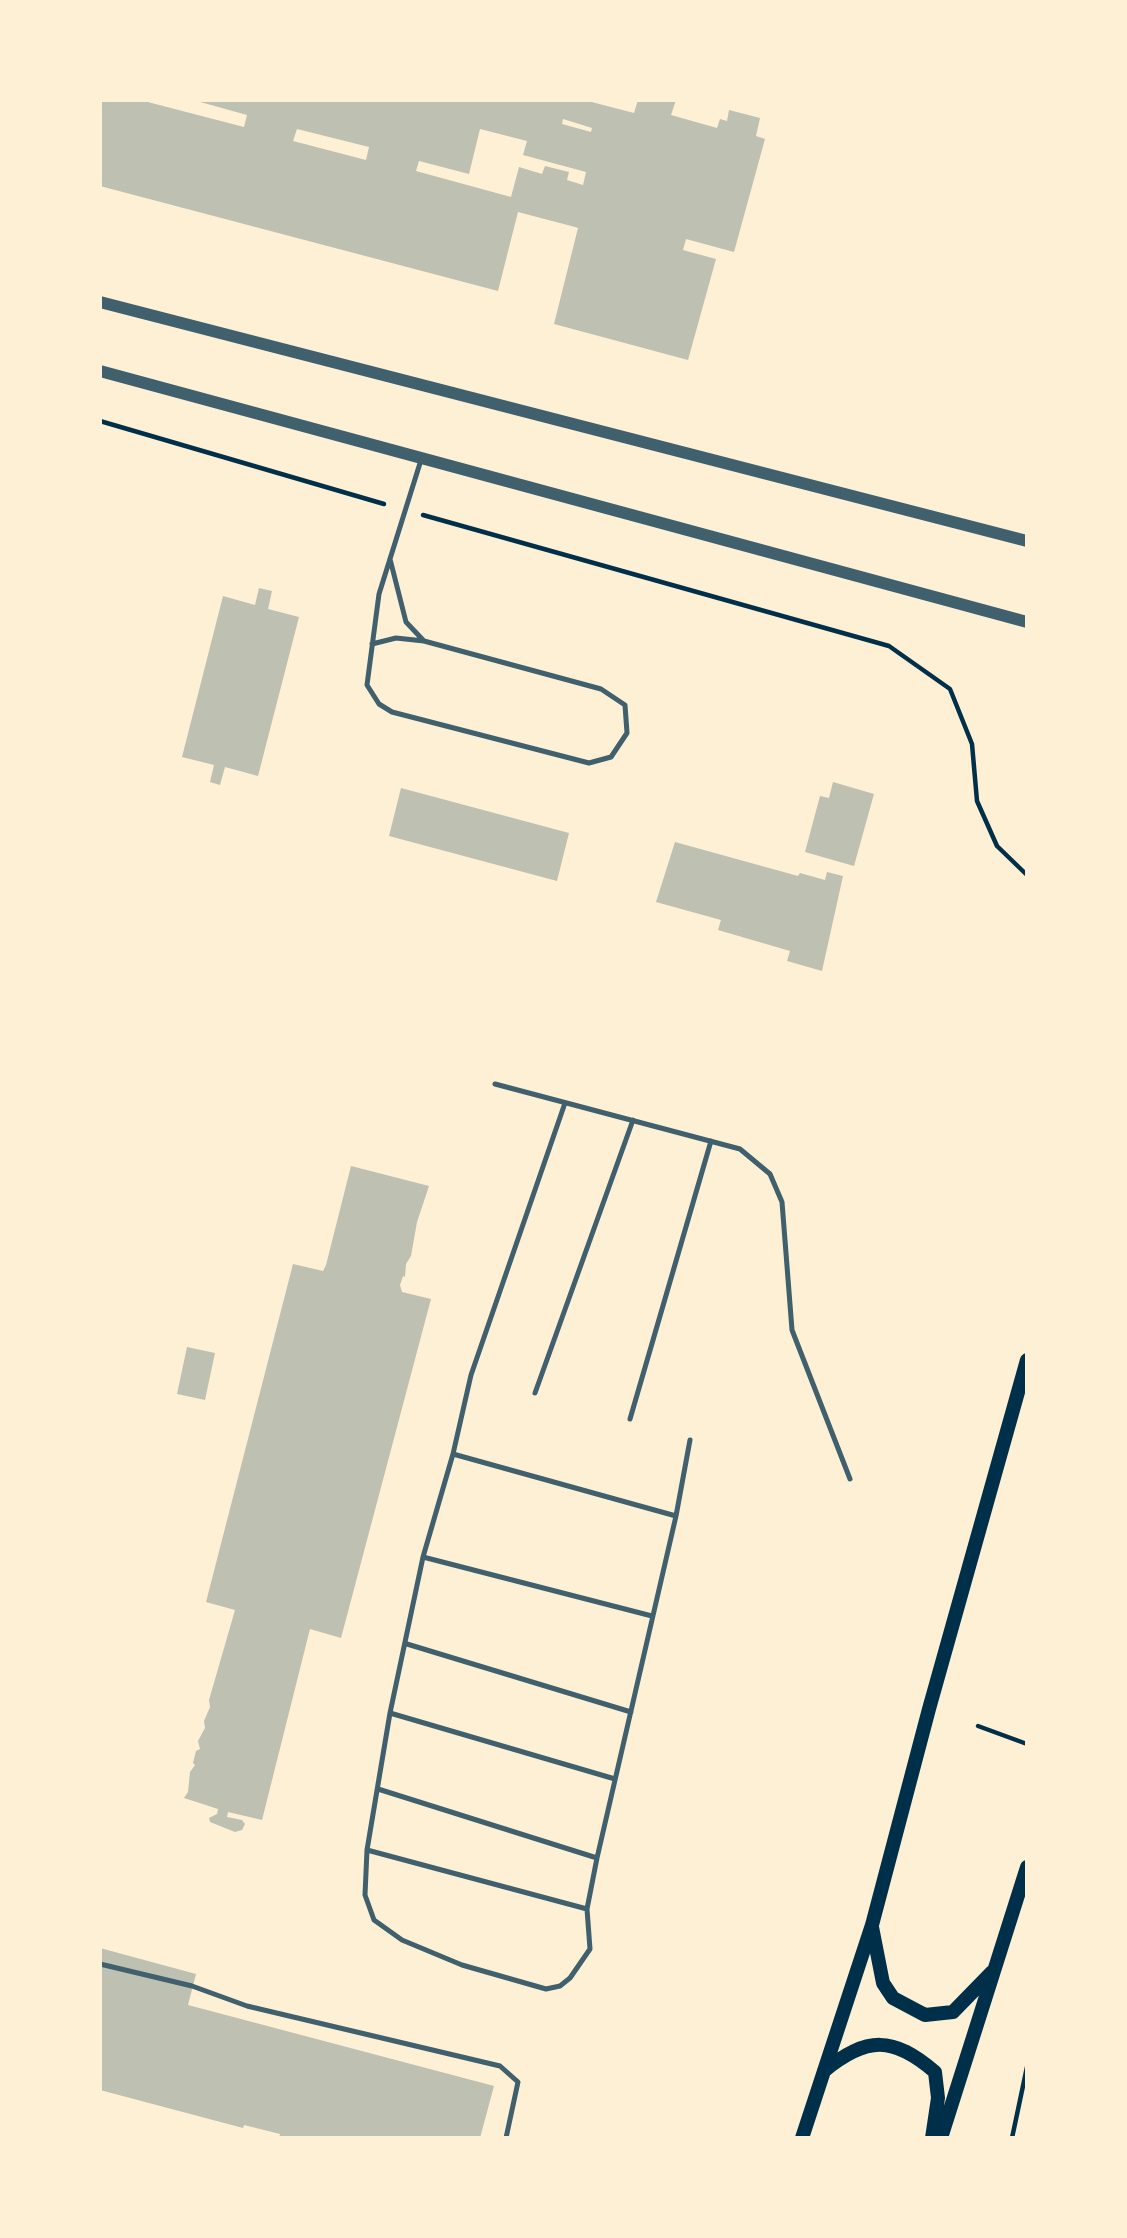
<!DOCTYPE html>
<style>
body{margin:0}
#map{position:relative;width:1127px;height:2238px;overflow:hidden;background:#fdf0d5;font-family:"Exo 2",sans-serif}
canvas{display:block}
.frame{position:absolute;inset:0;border:102px solid #fdf0d5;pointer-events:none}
</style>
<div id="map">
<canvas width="1127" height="2238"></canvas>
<div class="frame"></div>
</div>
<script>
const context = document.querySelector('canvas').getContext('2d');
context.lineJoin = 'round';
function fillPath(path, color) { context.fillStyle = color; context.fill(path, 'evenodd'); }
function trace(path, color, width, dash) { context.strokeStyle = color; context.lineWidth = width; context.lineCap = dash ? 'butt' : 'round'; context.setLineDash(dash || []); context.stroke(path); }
fillPath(new Path2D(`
 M100,100H140L244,127L247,115L193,100H584L634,113L638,100H676L671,115L717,128L720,119L727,121L729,110L760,118L756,136L765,139L734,252L686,239L683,250L716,259L688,360L554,324L578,228L575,227L518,212L498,291L100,186ZM563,119L592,128L591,132L562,124ZM297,129L369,147L366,160L293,141ZM480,129L527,141L523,155L586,172L583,185L567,180L569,172L545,166L542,174L519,167L511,197L416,171L419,161L469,174Z
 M259,588L272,591L268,609L299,617L258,776L225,767L220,785L210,782L214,765L182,757L223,596L255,605Z
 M833,782L874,794L854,866L805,852L820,796L829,798Z
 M401,788L569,833L557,881L389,836Z
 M675,842L798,876L800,873L825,880L827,872L843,876L822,971L787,961L790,951L718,930L721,920L656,902Z
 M351,1166L429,1186L417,1222L411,1256L406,1264L405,1277L403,1276L400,1285L402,1292L431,1299L341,1638L310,1629L262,1820L228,1812L227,1817L242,1820L245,1824L242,1830L235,1832L210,1822L209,1818L217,1814L218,1809L184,1798L188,1792L190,1772L195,1765L193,1763L196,1751L200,1749L198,1741L205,1728L204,1721L210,1707L209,1700L235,1610L206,1602L293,1264L323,1271L326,1265Z
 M187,1347L215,1353L205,1400L177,1394Z
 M100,1948L196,1974L188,2005L494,2086L480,2138H279L280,2134L244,2125L243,2128L100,2090Z`), '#bec0b2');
trace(new Path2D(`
 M100,421L384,504
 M423,515L889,646L950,689L972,744L977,801L997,846L1027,875
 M978,1726L1027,1744
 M1012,2138L1027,2067`), '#003049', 4.5);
trace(new Path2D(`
 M390,559L406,622L424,641
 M372,644L396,638L424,641L601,689L625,705L627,733L611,757L589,763L392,712L379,704L367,685L379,594L421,460
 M495,1084L740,1149L770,1174L782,1202L792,1330L850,1479
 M565,1103L471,1375L453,1454L423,1557L390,1713L367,1850L365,1895L374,1920L402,1940L462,1965L546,1989L560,1986L570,1978L590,1949L587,1909L597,1858L676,1516L690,1440
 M535,1393L633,1120
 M630,1419L711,1141
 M453,1454L676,1516
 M423,1557L652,1616
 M407,1644L631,1712
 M390,1713L615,1779
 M378,1789L597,1858
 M367,1850L587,1909
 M100,1964L192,1986L247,2006L500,2066L518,2082L506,2138`), '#3f606c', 5);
trace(new Path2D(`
 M100,302L1027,541
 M100,371L1027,622`), '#3f606c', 12);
trace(new Path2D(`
 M872,1927L883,1983L893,1998L925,2015L953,2012L992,1972
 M824,2071C867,2036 893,2036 935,2072L938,2098L932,2138
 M802,2138L872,1925L929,1709L1027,1360
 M941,2138L1027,1867`), '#003049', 14);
</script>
